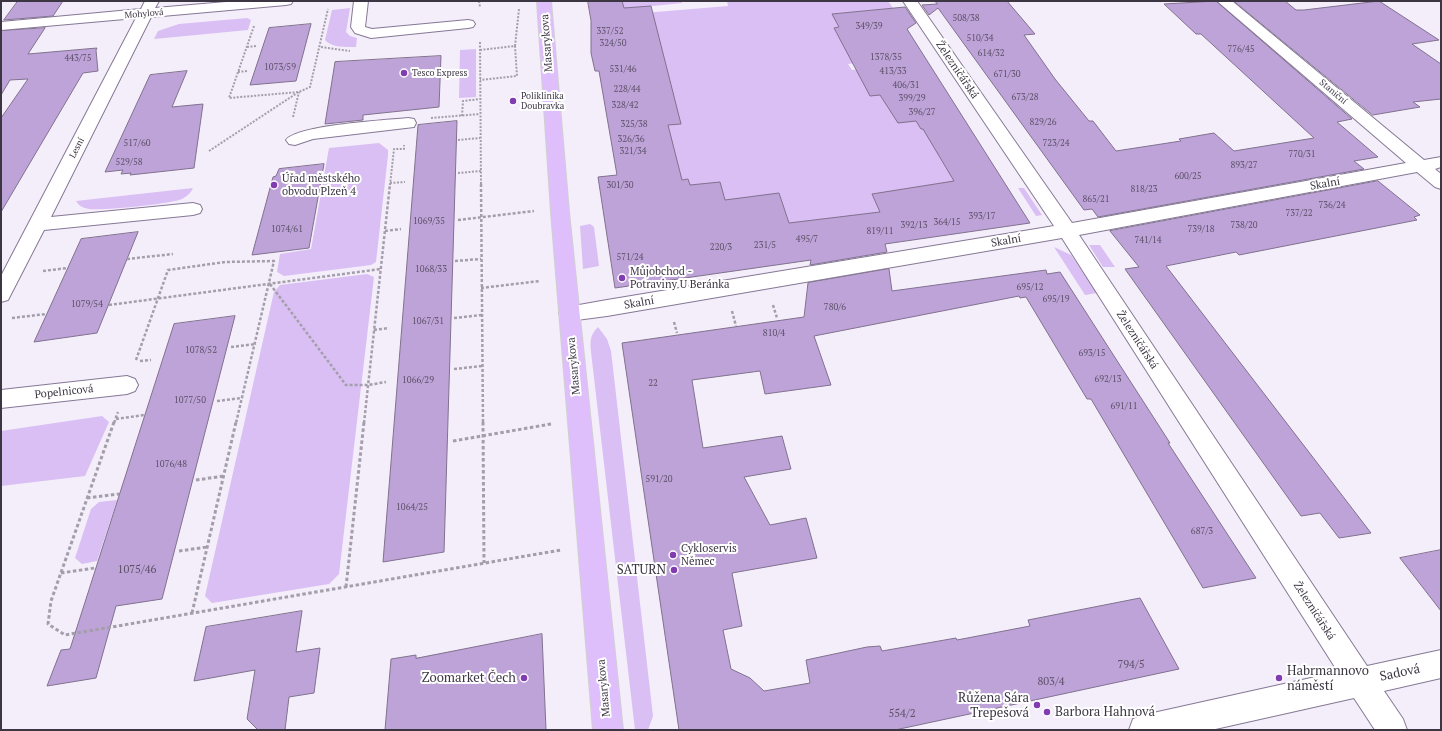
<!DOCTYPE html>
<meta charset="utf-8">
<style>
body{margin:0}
#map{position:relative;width:1442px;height:731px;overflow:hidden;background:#f4eefb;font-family:"PT Serif",serif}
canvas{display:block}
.frame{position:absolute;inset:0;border:2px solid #3c3643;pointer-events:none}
</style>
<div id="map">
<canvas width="1442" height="731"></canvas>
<div class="frame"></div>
</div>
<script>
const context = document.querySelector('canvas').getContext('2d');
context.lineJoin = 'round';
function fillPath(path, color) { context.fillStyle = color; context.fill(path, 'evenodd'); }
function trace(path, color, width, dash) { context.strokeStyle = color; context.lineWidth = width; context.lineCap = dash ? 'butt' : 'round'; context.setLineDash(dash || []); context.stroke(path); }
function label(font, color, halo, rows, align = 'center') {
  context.font = font + ' "PT Serif",serif'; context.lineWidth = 4; context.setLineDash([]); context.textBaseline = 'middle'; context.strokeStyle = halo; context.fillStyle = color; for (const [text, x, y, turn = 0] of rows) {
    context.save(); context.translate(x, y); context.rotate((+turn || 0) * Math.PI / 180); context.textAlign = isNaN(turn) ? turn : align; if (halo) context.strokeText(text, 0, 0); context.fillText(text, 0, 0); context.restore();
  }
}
fillPath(new Path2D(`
 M622,1H682V3L643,7L644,13L728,6L727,1H888L893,8L833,14L867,24L834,28L837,34L847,33L882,52L921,129H926L974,170L912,210L789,224L779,193L755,212L691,191L688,179L658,183ZM871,61L874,68L852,70L848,64Z
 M350,8L346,32L350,36L357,38L356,47C346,47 332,48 325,40L332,10Z
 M247,18L251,20L248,30L154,39L158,31L179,24Z
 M476,49V97L459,98L460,50Z
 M379,143L388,150V155L376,262L371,265L284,276L277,272L280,254L311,249L329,148Z
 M193,188C191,193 187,196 182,199C171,204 101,211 89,209C83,208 79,206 76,201Z
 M1024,188L1042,215L1036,216L1018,188Z
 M590,224L594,227L599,266L583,269L580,226Z
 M1089,245H1100L1115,267H1103Z
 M1054,247L1071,255L1097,293L1085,295Z
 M367,274L374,277L339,574L329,584L212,603L205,596L274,292L280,285Z
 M598,327L607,339L611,351L653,716L648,730H635L591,352C590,341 590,335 598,327Z
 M102,416L109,422L85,476L1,486V431Z
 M117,500L97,561L82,564L75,558L91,509L99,502Z`), '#d9bff3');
const building = new Path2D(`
 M18,1H63L53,16L4,20Z
 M588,1H622L624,8L651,6L681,124L668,125L682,180L688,179L690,185L720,182L725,200L779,193L789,223L880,212L872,194L954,181L923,129H921L916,121L898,123L880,95L870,96L834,28L839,27L832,14L905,7L916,23L907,29L1030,223L885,244L887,252L810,265L811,260L615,288L598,177L617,175L599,71H595L591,53V21Z
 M935,1H1007L1035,34L1024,35L1055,79L1089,121H1093L1116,151L1181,141L1179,139L1214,133L1234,151L1314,138L1201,34H1196L1164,4L1216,1L1352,119L1337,122L1378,157L1354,161L1364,169L1098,217L1092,209L1084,210L938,8L929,15L922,5L937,4Z
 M1234,1H1285L1296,10H1304L1379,1L1439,40L1412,44L1441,64V99L1413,102L1420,107L1373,115Z
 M311,24L296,81L250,85L269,28Z
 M45,28L28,54L97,48L96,50L98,71L83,73L1,212V118L28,79L10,80L1,95V31Z
 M441,56L439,107L363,115V120L325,124L335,62Z
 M187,71L172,107L203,104L194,168L130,175L131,173L121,174L123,170L105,172L150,75Z
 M457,121L444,552L383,562L418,125Z
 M324,164L309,248L252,255L273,177L276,176L279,169Z
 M1378,181L1420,215L1414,217L1417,220L1239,255L1236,252L1166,266L1371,533L1339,538L1320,513L1301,516L1125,269L1139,267L1110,231Z
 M138,232L97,333L34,342L81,239Z
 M889,269L892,291L1046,270L1047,274L1060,272L1170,443H1168L1256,578L1203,588L1091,399H1087L1026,297L1020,298L1019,296L814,336L831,385L765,394L760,371L692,380L703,448L782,436L791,469L744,477L770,525L806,518L817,558L732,573L742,626L723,630L731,669L750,678L764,691L810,683L806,660L867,647L880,646L882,651L956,638L957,640L1030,626L1028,620L1140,598L1179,669L895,730H679L622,343L804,317L808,283Z
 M235,316L162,599L116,606L96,678L47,686L61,650L70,649L174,324Z
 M1441,550V611L1400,558Z
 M302,611L296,652L320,648L314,693L289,697L285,730H258L247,719L255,670L194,681L206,627Z
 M542,634L546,730H385L391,659L416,655V658Z`);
fillPath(building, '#bea3d8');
trace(building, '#80718e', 1);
const minor = new Path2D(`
 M145,1H159L155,8L238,1H293L291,4L286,5L151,17L51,217L193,203L200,205L202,209L200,213L193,215L44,230L8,300L1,302V276L136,18L1,30V22L141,9Z
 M354,1H368L365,27L372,29L468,20L473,21L475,24L473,27L468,28L371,38L355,33L351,27Z
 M903,1H917L1072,223L1406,163L1217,1H1232L1424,160L1441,157V167L1435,169L1441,174V189L1435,187L1417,172L1079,235L1367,666L1441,650V678L1384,691L1403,719L1407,730H1375L1354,698L1211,730H1129L1133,719L1144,715L1338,672L1062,238L607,316L569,321L562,318L559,313L562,308L607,300L1054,226Z
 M408,118L414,119L416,123L414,127L313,139L295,145L289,144L286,140C297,125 387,120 408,118Z
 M127,376L135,379L138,385L135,391L127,394L1,408V390Z`);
const major = new Path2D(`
 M537,1H551L569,212L623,730H593L551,212Z`);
trace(minor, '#867895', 2);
trace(major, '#d0cfd2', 2);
trace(new Path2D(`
 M479,1L480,7
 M254,26L229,98L299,92L310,87L328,9
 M480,42L481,185
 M515,46L519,9
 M247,47L256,46
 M321,47L350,51
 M480,50L515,46L517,76L480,80
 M238,72L247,71
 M462,116L463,101L480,99
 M293,117L299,92
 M431,118L480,114
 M458,140L480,138
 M209,151L297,93
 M458,173L481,171
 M390,183L405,182
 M390,185L394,149H404V145`), '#a49eab', 2, [2, 1.5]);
trace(new Path2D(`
 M481,184L483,423
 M458,220L534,211
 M385,231L401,229
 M127,259L173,254
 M455,261L481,259
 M43,271L67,268
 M270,284L346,385H368L386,382
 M481,288L540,281
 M109,305L381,269
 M773,305L777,318
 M732,311L736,326
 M12,318L46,314
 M454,318L482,315
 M674,322L677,333
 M374,330L389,328
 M231,347L256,344
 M136,360L168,270L225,262L274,261L236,423
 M140,361L151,360
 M454,369L482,366
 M217,401L242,398
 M116,419L144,415
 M114,423L118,412
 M364,423L390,184`), '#a49eab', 2.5, [3, 2]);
trace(new Path2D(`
 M114,422L51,601L48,624L65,635L561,550
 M483,422L484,563
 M453,441L551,424
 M196,480L224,476
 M87,498L119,494
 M179,551L207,547
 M61,573L95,568
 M346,587L364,422
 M192,613L236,422`), '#a49eab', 3, [3.5, 2.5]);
fillPath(minor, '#fff');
fillPath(major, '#dfbffb');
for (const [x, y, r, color] of [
 [404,73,4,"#803cb0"],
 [513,101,4,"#803cb0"],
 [274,185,4,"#803cb0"],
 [622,278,4,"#803cb0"],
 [673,555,4,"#803cb0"],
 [674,570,4,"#803cb0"],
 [524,678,4,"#803cb0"],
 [1279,678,4,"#803cb0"],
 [1037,705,4,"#803cb0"],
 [1047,712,4,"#803cb0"]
]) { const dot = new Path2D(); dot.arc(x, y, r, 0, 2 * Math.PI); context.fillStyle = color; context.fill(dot); trace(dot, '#fff', 1.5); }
label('9px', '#3c3643', '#fff', [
 ["Mohylová",144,14,-5],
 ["Staniční",1333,92,40],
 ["Lesní",77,148,-63]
]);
label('9px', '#5c5168', null, [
 ["508/38",966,18],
 ["349/39",869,26],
 ["337/52",610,31],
 ["510/34",980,38],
 ["324/50",613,43],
 ["776/45",1241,49],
 ["614/32",991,53],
 ["1378/35",886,57],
 ["443/75",78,58],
 ["1073/59",280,67],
 ["531/46",623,69],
 ["413/33",893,71],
 ["671/30",1007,74],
 ["406/31",906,85],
 ["228/44",627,89],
 ["673/28",1025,97],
 ["399/29",912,98],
 ["328/42",625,105],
 ["396/27",922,112],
 ["829/26",1043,122],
 ["325/38",634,124],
 ["326/36",631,139],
 ["517/60",137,143],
 ["723/24",1056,143],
 ["321/34",633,151],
 ["770/31",1302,154],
 ["529/58",129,162],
 ["893/27",1244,165],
 ["600/25",1188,176],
 ["301/30",620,185],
 ["818/23",1144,189],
 ["865/21",1096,199],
 ["736/24",1332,205],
 ["737/22",1299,213],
 ["393/17",982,216],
 ["1069/35",429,221],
 ["364/15",947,222],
 ["392/13",914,225],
 ["738/20",1244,225],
 ["1074/61",287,229],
 ["739/18",1201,229],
 ["819/11",880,231],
 ["495/7",807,239],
 ["741/14",1148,240],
 ["231/5",765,245],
 ["220/3",721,247],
 ["571/24",630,257],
 ["1068/33",431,269],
 ["695/12",1030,287],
 ["695/19",1056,299],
 ["1079/54",87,304],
 ["780/6",835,307],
 ["1067/31",428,321],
 ["810/4",774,333],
 ["1078/52",201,350],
 ["693/15",1092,353],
 ["692/13",1108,379],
 ["1066/29",418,380],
 ["22",653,383],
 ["1077/50",190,400],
 ["691/11",1124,406],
 ["1076/48",171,464],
 ["591/20",659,479],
 ["1064/25",412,507],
 ["687/3",1202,531]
]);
label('9px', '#3c3643', '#fff', [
 ["Tesco Express",412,73],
 ["Poliklinika",521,96],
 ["Doubravka",521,106]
], 'left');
label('11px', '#3c3643', '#fff', [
 ["Masarykova",547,43,-94],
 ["Železničářská",957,70,56],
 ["Skalní",1325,184,-10],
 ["Skalní",1006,241,-10],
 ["Skalní",639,303,-10],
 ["Železničářská",1137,340,57],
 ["Masarykova",574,366,-95],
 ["Popelnicová",64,392,-6],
 ["Železničářská",1314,611,57],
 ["Masarykova",604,688,-95]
]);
label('11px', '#3c3643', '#fff', [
 ["Úřad městského",282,179],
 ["obvodu Plzeň 4",282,192],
 ["Můjobchod -",630,272],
 ["Potraviny U Beránka",630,285],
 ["Cykloservis",681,549],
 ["Němec",681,562]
], 'left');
label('11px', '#5c5168', null, [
 ["1075/46",137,570],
 ["794/5",1131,665],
 ["803/4",1051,682],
 ["554/2",902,714]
]);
label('13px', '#3c3643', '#fff', [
 ["SATURN",666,570],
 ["Habrmannovo",1287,671,"left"],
 ["náměstí",1287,686,"left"],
 ["Zoomarket Čech",516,678],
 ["Růžena Sára",1029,698],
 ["Trepešová",1029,713],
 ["Barbora Hahnová",1055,712,"left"]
], 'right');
label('13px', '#3c3643', '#fff', [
 ["Sadová",1400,673,-12]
]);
</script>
